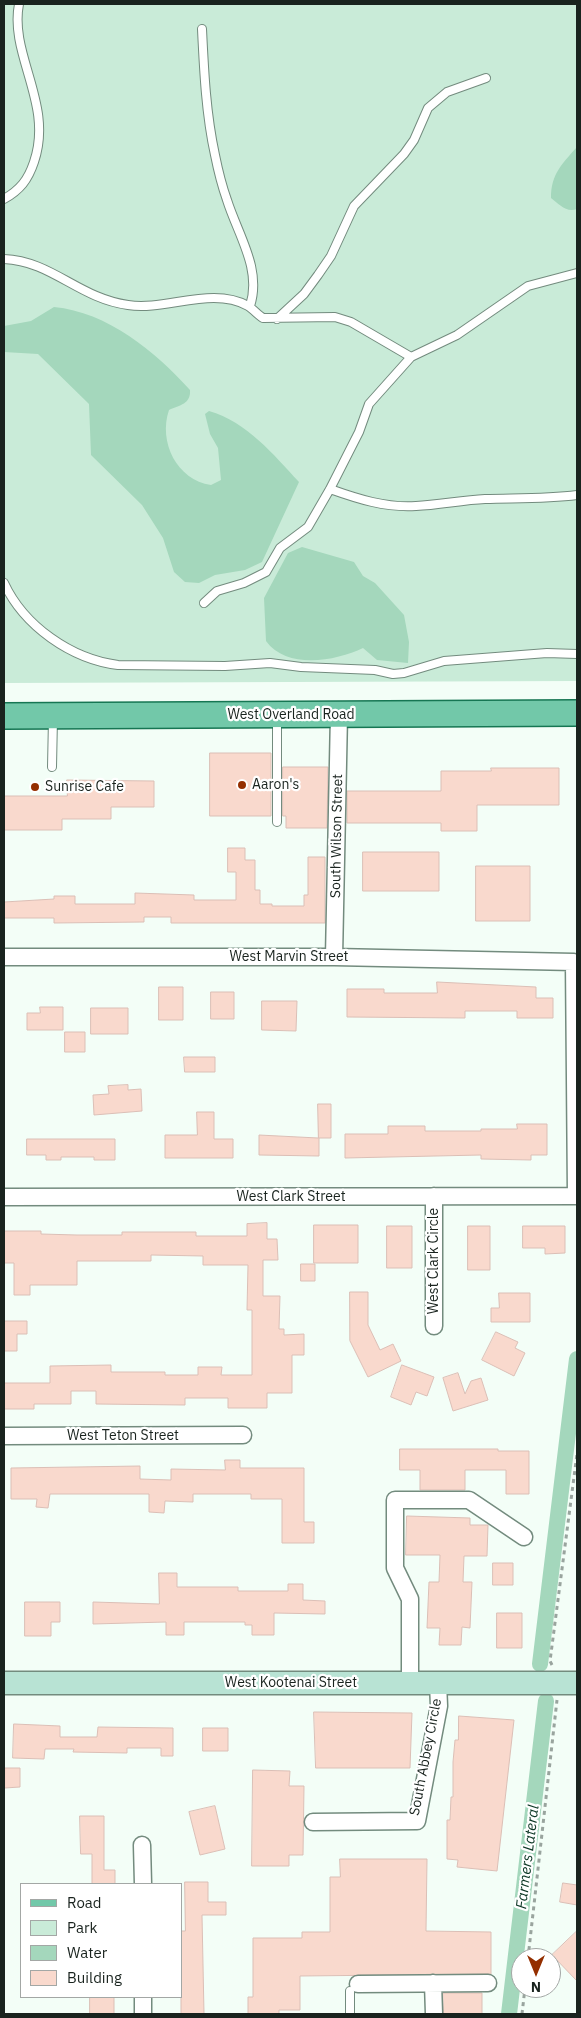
<!DOCTYPE html>
<style>
body{margin:0}
#map{position:relative;width:581px;height:2018px;overflow:hidden;background:#f3fef7;font-family:"IBM Plex Sans",sans-serif}
canvas{display:block}
.frame{position:absolute;inset:0;border:5px solid #19231e;pointer-events:none}
.legend{position:absolute;left:20px;top:1883px;width:162px;height:115px;box-sizing:border-box;background:#fff;border:1px solid #a3a7a5;margin:0;padding:6px 9px;list-style:none;font-size:15px;color:#19231e}
.legend li{display:flex;align-items:center;gap:10px;height:25px}
.legend b{width:25px;border:1px solid #a3a7a5}
.north{position:absolute;left:511px;top:1948px;width:50px;height:50px;box-sizing:border-box;background:#fff;border:1px solid #a3a7a5;border-radius:50%;rotate:180deg;font-size:14px;font-weight:700;line-height:20px;text-align:center;color:#19231e}
.north::after{content:'';display:block;margin:auto;width:18px;height:22px;background:#942f00;clip-path:polygon(50% 0,100% 100%,50% 72%,0 100%)}
</style>
<div id="map">
<canvas width="581" height="2018"></canvas>
<div class="frame"></div>
<ul class="legend">
<li><b style="height:6px;background:#72c8a9"></b>Road</li>
<li><b style="height:14px;background:#c9ebd8"></b>Park</li>
<li><b style="height:14px;background:#a4d7bc"></b>Water</li>
<li><b style="height:14px;background:#f9d9cd"></b>Building</li>
</ul>
<div class="north">N</div>
</div>
<script>
const context = document.querySelector('canvas').getContext('2d');
context.lineJoin = 'round';
function fillPath(path, color) { context.fillStyle = color; context.fill(path, 'evenodd'); }
function trace(path, color, width, dash) { context.strokeStyle = color; context.lineWidth = width; context.lineCap = dash ? 'butt' : 'round'; context.setLineDash(dash || []); context.stroke(path); }
function label(font, color, halo, rows, align = 'center') {
  context.font = font + ' "IBM Plex Sans",sans-serif'; context.lineWidth = 4.5; context.setLineDash([]); context.textBaseline = 'middle'; context.strokeStyle = halo; context.fillStyle = color; for (const [text, x, y, turn = 0] of rows) {
    context.save(); context.translate(x, y); context.rotate((+turn || 0) * Math.PI / 180); context.textAlign = isNaN(turn) ? turn : align; if (halo) context.strokeText(text, 0, 0); context.fillText(text, 0, 0); context.restore();
  }
}
fillPath(new Path2D(`
 M4,4H577V681L4,683Z`), '#c9ebd8');
fillPath(new Path2D(`
 M577,147V209C566,213 559,204 551,198C551,174 562,164 577,147Z
 M54,307C107,312 155,351 190,390C191,404 180,405 169,410C158,442 177,480 211,485L221,480L218,448L210,434L205,414L209,411C247,422 273,454 299,482L262,562L245,570L215,575L199,583L185,582L174,572L163,538L142,505L91,455L89,404L38,354L4,352V326L31,321Z
 M302,547L354,562L363,576L375,583L404,615L409,642L408,663L377,660L363,648C336,661 287,670 266,641L264,598L288,553Z`), '#a4d7bc');
trace(new Path2D(`
 M540,1664L577,1359
 M509,2014L546,1701`), '#a4d7bc', 16);
const building = new Path2D(`
 M210,753H271V816H210Z
 M283,767H328L327,828H286V816H283Z
 M491,768H559V805H477V831H441V823H347V791H441V771H491Z
 M67,780L154,781V807H111V819H62V830H4V796H67Z
 M228,848H245V860H255V890H260V904H272V906H304V895H308V857H325V923H171V917H144V922L54,923V918H4V902L54,899V896H75V904H135V893L194,895V900H236V872H228Z
 M363,852H439V891H363Z
 M476,866H530V921H476Z
 M437,982L536,987V998H553V1018H517V1011H465V1018L347,1017V989H384V993H437Z
 M159,987H183V1020H159Z
 M211,992H234V1019H211Z
 M262,1001H297L296,1031L262,1030Z
 M40,1007H63V1030H27V1013H40Z
 M91,1008H128V1034H91Z
 M65,1032H85V1052H65Z
 M184,1057H215V1072H185Z
 M128,1085V1090L141,1089L142,1111L94,1115L93,1095L109,1094L108,1086Z
 M318,1104H331V1138H319V1156L259,1155V1135L318,1138Z
 M197,1112H214V1139H233V1158H165V1135H197Z
 M517,1124H547V1155H531V1160L481,1159V1155L345,1158V1134H388V1126H425V1131H481V1129H517Z
 M27,1139H115V1160H94V1157H61V1160H46V1155H27Z
 M267,1223V1239H277L278,1260H263V1296H280L279,1329H284V1335L304,1334V1355H292V1393H267V1408H228V1398H185V1405L96,1404V1391H71V1404H34V1409H4V1383H50V1366L111,1365V1372H165V1375H198V1367H222L221,1375H252V1310H247L248,1265H203V1256L151,1255V1261H77V1285H30V1295H14V1263H4V1231H41V1234L77,1235H122V1232H196V1236H247V1224Z
 M314,1225H358V1263H314Z
 M387,1226H412V1268H387Z
 M468,1226H490V1270H468Z
 M523,1226H565V1253L545,1254V1248H523Z
 M301,1264H315V1281H301Z
 M350,1292H368V1325L380,1350L393,1344L401,1361L368,1377L350,1341Z
 M499,1293H530V1322H491V1308H499Z
 M4,1321H27V1334H17V1351H4Z
 M496,1332L518,1342L515,1348L525,1353L514,1376L482,1360Z
 M402,1365L434,1377L427,1396L416,1392L411,1405L391,1397Z
 M458,1373L465,1394L471,1381L481,1378L488,1400L453,1411L443,1378Z
 M400,1449H498V1451H529V1494H506V1470H465V1490H420V1470H400Z
 M225,1460H240V1468H304V1522H314V1543H282V1499H251V1494H193V1502L165,1501L164,1513L149,1512V1494H50L48,1508L36,1507L37,1499H11V1468L140,1466V1479L171,1480V1469L225,1470Z
 M407,1516L470,1518V1525H488L487,1556H464L463,1582H472L470,1628L462,1627L461,1645H439L440,1628H427L429,1582H439L440,1555H406Z
 M493,1563H513V1585H493Z
 M159,1573H177V1587H238V1591H288V1584H303V1600L325,1601V1614L274,1613V1635H252V1625H245V1622H184V1635H166V1622L93,1624V1602L159,1604Z
 M25,1602H60V1622H51V1636H25Z
 M497,1613H522V1648H497Z
 M314,1712L412,1713L410,1768H316Z
 M459,1716L514,1720L497,1871L457,1867L458,1860L447,1859V1820H450L451,1797H453V1762L455,1740H458Z
 M14,1724L60,1726V1737H97L98,1727L173,1728V1756H161V1748H127V1753L73,1752L74,1749H45L44,1759L13,1758Z
 M203,1728H228V1751H203Z
 M5,1768H20V1787L5,1788Z
 M253,1770L290,1771L289,1786H304L303,1855H289V1866H252Z
 M215,1806L225,1849L200,1855L189,1812Z
 M80,1816H104V1870H115V1884H92V1854H81Z
 M340,1859H427L426,1931L491,1932V1974L300,1976V2010H279V2014H248V1997H253V1938H302V1932H330V1877H340Z
 M185,1882H208V1902H226V1915H202L204,2014H181V1931H185Z
 M563,1883L577,1885V1905L560,1902Z
 M577,1931V1981L552,1955Z
 M443,1993H482V2014H444Z
 M90,1997H114V2014H90Z`);
fillPath(building, '#f9d9cd');
trace(building, '#dbbfb6', 1);
const lane = new Path2D(`
 M202,29C204,71 206,114 215,155C218,170 222,186 227,200C238,235 262,269 250,306
 M4,199C20,190 28,180 34,162C54,104 9,55 19,4
 M4,259C52,261 78,298 128,305C166,311 212,286 248,306C253,309 258,315 263,318L335,317L351,322L411,357
 M277,319L304,294L318,275L331,256L354,206L404,154L414,140L428,108L447,92L486,78
 M330,489C358,499 386,508 416,506C439,505 462,500 485,499C516,498 546,499 577,495
 M4,583C24,626 71,659 118,665L225,666L270,663L301,667L375,670L393,674L404,673L444,661L547,653L577,654
 M204,603L217,591L244,583L266,572L280,548L308,527L330,489L359,432L369,404L411,357L457,335L528,286L577,273
 M52,767L53,718
 M277,822V719
 M350,2014V1991`);
const street = new Path2D(`
 M4,957H334L574,962L576,1196
 M334,957L339,714
 M4,1197L577,1196
 M434,1326V1196
 M4,1436L243,1435
 M410,1683V1599L395,1568V1500H469L524,1537
 M313,1822L417,1821L439,1706L438,1683
 M142,1845L143,1884
 M433,1983L434,2014
 M358,1984L488,1983
 M143,1997V2014`);
const secondary = new Path2D(`
 M4,1683H577`);
const primary = new Path2D(`
 M4,716L577,713`);
trace(lane, '#738b7e', 10);
trace(street, '#738b7e', 19);
trace(secondary, '#738b7e', 25);
trace(primary, '#167653', 28);
trace(new Path2D(`
 M552,1665L550,1661L577,1454
 M528,1958L557,1700
 M522,2014L525,1988`), '#99a49e', 3, [4, 4]);
trace(lane, '#fff', 8);
trace(street, '#fff', 16);
trace(secondary, '#b8e3d4', 22);
trace(primary, '#72c8a9', 25);
for (const [x, y, r, color] of [
 [242,785,5,"#942f00"],
 [35,787,5,"#942f00"]
]) { const dot = new Path2D(); dot.arc(x, y, r, 0, 2 * Math.PI); context.fillStyle = color; context.fill(dot); trace(dot, '#fff', 2); }
label('14px', '#19231e', '#fff', [
 ["West Overland Road",291,715],
 ["South Wilson Street",337,836,-89],
 ["West Marvin Street",289,957],
 ["West Clark Street",291,1197],
 ["West Clark Circle",434,1261,-90],
 ["West Teton Street",123,1436],
 ["West Kootenai Street",291,1683],
 ["South Abbey Circle",426,1757,-79]
]);
label('14px', '#19231e', '#fff', [
 ["Aaron's",252,785],
 ["Sunrise Cafe",45,787]
], 'left');
label('italic 15px', '#0c3725', '#fff', [
 ["Farmers Lateral",528,1857,-83]
]);
</script>
